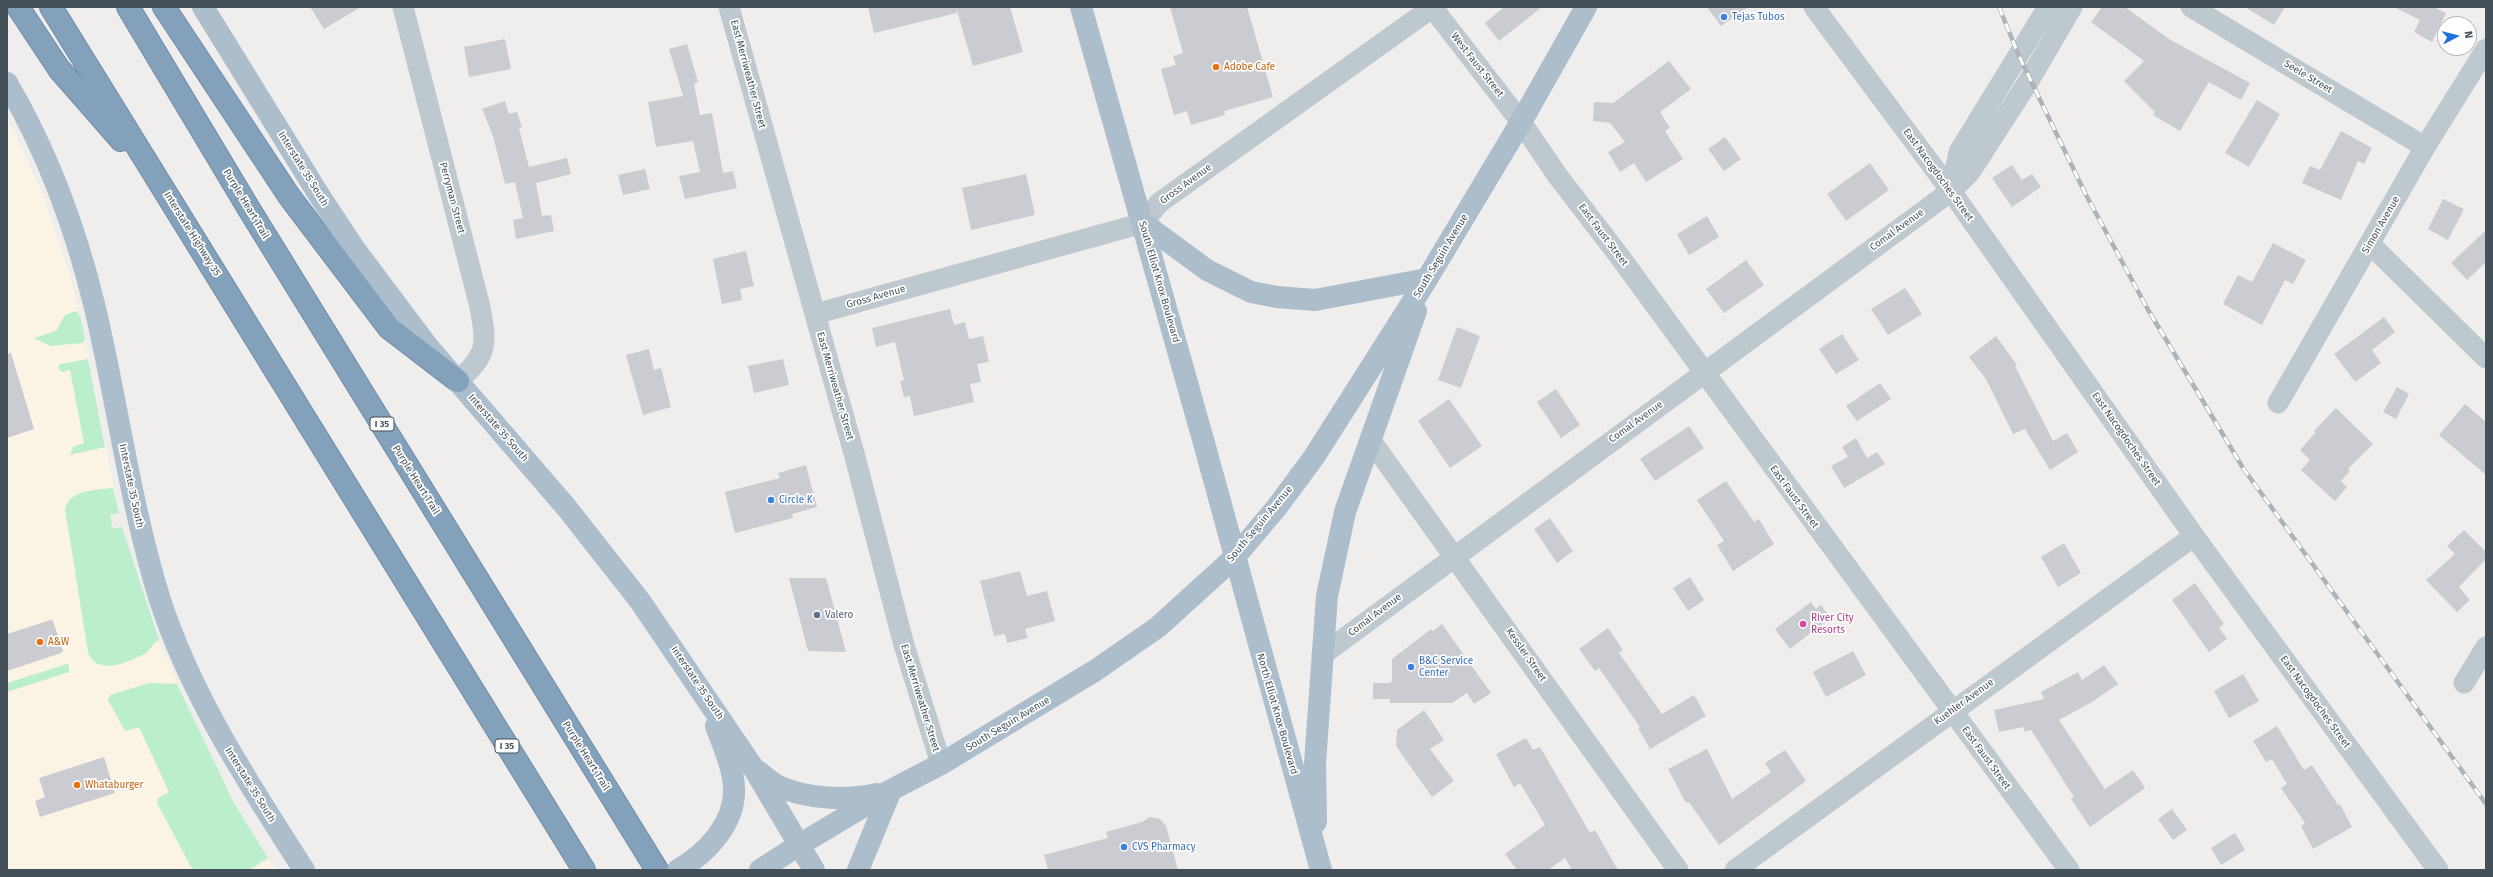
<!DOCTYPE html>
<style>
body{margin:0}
#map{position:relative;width:2493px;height:877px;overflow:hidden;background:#f0eded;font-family:"Fira Sans",sans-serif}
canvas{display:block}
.frame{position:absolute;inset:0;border:8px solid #45515a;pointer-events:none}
.north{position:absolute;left:2437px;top:16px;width:40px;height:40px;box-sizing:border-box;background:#fff;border:1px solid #b5b9bd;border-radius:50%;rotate:83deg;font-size:11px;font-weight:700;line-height:16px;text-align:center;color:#45515a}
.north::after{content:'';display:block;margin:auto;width:14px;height:18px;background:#1973dd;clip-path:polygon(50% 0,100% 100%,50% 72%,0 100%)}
</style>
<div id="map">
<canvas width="2493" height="877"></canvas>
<div class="frame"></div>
<div class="north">N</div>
</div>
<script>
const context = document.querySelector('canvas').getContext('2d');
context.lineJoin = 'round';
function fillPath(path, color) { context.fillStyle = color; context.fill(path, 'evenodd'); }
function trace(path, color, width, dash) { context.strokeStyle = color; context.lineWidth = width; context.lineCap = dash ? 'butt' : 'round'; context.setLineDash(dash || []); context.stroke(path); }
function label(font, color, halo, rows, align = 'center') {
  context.font = font + ' "Fira Sans",sans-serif'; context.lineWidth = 3.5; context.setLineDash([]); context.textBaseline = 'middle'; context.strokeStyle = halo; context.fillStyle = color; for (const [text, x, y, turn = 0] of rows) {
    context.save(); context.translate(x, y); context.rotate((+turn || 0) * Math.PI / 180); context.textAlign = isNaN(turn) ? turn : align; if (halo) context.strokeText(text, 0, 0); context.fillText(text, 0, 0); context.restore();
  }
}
fillPath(new Path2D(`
 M7,117L42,193L69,272L82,323L119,513L110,515L113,529L122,527L156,635L214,763L245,823L276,870H7Z`), '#fbf4e5');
fillPath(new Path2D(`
 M76,311C83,316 83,331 85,340L82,343L50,346L34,338L56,331L65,315Z
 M88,359L105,447L70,455L73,447L84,443L70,370L62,372L58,368L60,364Z
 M113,488L119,513L110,515L113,529L122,527L159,640C153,642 151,649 146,653C130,662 96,677 88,652L65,509C70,489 97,490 113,488Z
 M67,664L69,665V672L7,692V683Z
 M149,683L177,684L234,803L268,858L249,870H194L191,867L157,803L158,798L169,792L139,727L125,731L108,700L110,695Z`), '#baeecd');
fillPath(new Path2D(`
 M310,7H361L324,29Z
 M868,7H956L957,13L874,33Z
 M956,7H1010L1023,52L973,66Z
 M1170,7H1247L1273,97L1224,111L1225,115L1191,125L1187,111L1174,115L1161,69L1176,65L1173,56L1183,53Z
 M1504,7H1542L1499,41L1485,23Z
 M1707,7H1748L1721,26Z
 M2102,7H2125L2169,39L2250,83L2241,100L2209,82L2180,131L2153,115L2155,112L2124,81L2144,61L2091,22Z
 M2245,7H2285L2274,25Z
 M2394,7H2434L2446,13L2432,42L2414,32L2420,20Z
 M505,39L511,69L469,77L464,47Z
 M687,44L698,82L694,84L700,115L712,113L723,173L733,171L737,188L685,199L679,176L700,172L693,141L656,147L648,102L683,96L669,49Z
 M1669,61L1691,89L1660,112L1670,128L1665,131L1683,159L1646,182L1634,163L1620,172L1608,152L1625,142L1610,123L1593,121L1594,102L1613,103Z
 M2257,100L2280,114L2249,167L2225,153Z
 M505,101L509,114L517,112L522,127L519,128L529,167L567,158L571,174L536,183L542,216L551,215L554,231L516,239L513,220L523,218L515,182L505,184L493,136L482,109Z
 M2341,131L2372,148L2364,164L2358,161L2341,200L2302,183L2310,166L2320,170Z
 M1725,137L1741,159L1724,171L1708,149Z
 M1870,163L1889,190L1846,221L1827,194Z
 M2012,165L2022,180L2032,174L2041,187L2012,207L1992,178Z
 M645,169L650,189L623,195L618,175Z
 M1026,174L1035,215L971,230L962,188Z
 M2443,199L2464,209L2448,240L2428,229Z
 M1707,216L1719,237L1689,255L1677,234Z
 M2486,230V262L2467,280L2451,263Z
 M2273,243L2306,260L2293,284L2285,280L2262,325L2223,304L2238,275L2252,282Z
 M746,251L754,286L740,289L742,300L722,304L713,259Z
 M1746,260L1764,285L1724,313L1706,289Z
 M1905,288L1922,314L1888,335L1871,309Z
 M950,309L954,325L965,322L969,339L983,336L989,362L977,364L981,382L970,384L974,402L914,416L910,396L904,397L900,381L904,380L895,342L876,347L872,328Z
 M2384,317L2395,332L2372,350L2381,363L2355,382L2334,354Z
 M1457,327L1480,336L1461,388L1438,380Z
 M1842,334L1859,360L1836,374L1819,349Z
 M1996,336L2017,365L2015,366L2053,441L2067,433L2078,452L2050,470L2025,429L2013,434L1986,379L1969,357Z
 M649,349L654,370L661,368L671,407L643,415L626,355Z
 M11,353L34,429L7,438V354Z
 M783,359L789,385L754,393L748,366Z
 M1880,383L1891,399L1857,421L1846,406Z
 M2397,387L2409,394L2396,419L2383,412Z
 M1556,389L1580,425L1561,438L1537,402Z
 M1449,399L1482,446L1450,468L1418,421Z
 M2465,404L2486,422V475L2439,435Z
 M2336,408L2373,444L2348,469L2350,471L2341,481L2347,487L2335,501L2301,470L2310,460L2300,450L2316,432L2314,431Z
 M1689,426L1704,448L1655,481L1640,459Z
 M1856,438L1867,458L1877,452L1885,464L1844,488L1831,466L1848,457L1842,447Z
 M806,465L817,507L792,514L793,518L735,533L725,492L780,478L778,473Z
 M1726,481L1754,522L1759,519L1774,544L1733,571L1717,545L1724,541L1697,500Z
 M1550,518L1573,551L1557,563L1534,529Z
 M2464,530L2486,552V559L2459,587L2470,600L2457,612L2426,580L2455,554L2447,546Z
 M2064,543L2081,573L2058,587L2041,557Z
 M1020,571L1027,596L1047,591L1055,621L1025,629L1028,638L1007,643L1005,634L994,636L980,581Z
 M1690,577L1704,600L1688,611L1673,588Z
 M789,578H826L846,652L808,651Z
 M2195,583L2224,624L2219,628L2227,639L2209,652L2172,600Z
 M1811,602L1816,609L1821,605L1830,618L1790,649L1775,629Z
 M51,620L53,621L63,651L61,653L7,671V634Z
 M1442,624L1491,693L1474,704L1467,693L1452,703H1390V699H1373V683H1390L1392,681V659L1431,629L1433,631Z
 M1608,628L1623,650L1619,653L1662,714L1694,695L1706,716L1650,749L1638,728L1640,727L1599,668L1595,671L1579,649Z
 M1853,651L1866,675L1826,697L1813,672Z
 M2104,665L2118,684L2092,702L2059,720L2105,789L2133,770L2145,788L2090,827L2071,799L2074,797L2031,730L2025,732L2023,727L1999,732L1994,710L2044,699L2041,692L2078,672L2082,680Z
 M2243,674L2259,701L2229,718L2214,691Z
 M1424,710L1444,740L1430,749L1454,781L1432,797L1396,746L1397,730Z
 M2277,726L2304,770L2312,765L2338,805L2340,804L2352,827L2313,849L2301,826L2305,823L2281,788L2287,784L2272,759L2266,762L2253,741Z
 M1526,738L1533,750L1540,747L1590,833L1595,830L1618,870H1572L1565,858L1548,870H1517L1505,854L1545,825L1520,783L1514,787L1496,754Z
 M1707,749L1732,799L1771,772L1765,763L1785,750L1806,781L1719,845L1689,802L1686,803L1668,769Z
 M104,757L115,793L40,817L35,801L45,797L39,778Z
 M2172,809L2187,830L2173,840L2158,819Z
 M1150,817L1160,819L1166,826L1178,870H1048L1044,855L1108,838L1106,832L1142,822Z
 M2235,833L2245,850L2221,865L2211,848Z`), '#caccd2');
const highway = new Path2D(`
 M18,7L59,69L121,140
 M51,7L584,870
 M128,7L249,209L657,870
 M164,7L289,196L389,328L458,381`);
trace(highway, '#6f8ca8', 24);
trace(new Path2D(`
 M403,7L480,307C487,345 488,354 458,381
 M729,7L855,457L904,645L941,764
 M1432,7L1521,122L1557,175L1617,253L2069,870
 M1814,7L1951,191L2194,536L2438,870
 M2191,7L2425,147
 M1951,191L1959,152L2048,7
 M2370,244L2486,358
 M815,314L1143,223L1159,203L1433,7
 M2278,403L2425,147L2486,49
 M1372,442L1678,870
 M1322,655L1951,191L1970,172L2030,79L2072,7
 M2464,683L2486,647
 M1735,870L2194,536`), '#bdc8cf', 21);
trace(new Path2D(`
 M203,7L319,195L354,248L429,348L566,507L640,601L754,769L814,870
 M1081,7L1204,443L1321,870
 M7,83C48,153 76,229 95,308C118,405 130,504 160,600C192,698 249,784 304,870
 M1143,223L1207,270L1251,292L1277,297L1315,300L1427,279
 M758,771C764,776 771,782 778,786C807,799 846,801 877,794
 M1316,822L1315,763L1327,596L1345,512L1416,311
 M678,870C707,853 736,823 734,787C733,767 723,745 716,726
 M760,870L799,845L891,790L941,764L1096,670L1158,627L1234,558L1277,507L1314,457L1427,279L1521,122L1586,7
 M858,870L891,790`), '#acbdcc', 22);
trace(highway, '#84a1bc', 22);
const rail = new Path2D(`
 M1999,7L2019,56L2085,193L2147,308L2243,468L2486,804`);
trace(rail, '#afb2b7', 4.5);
trace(rail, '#fff', 3, [9]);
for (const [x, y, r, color] of [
 [1724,17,4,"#3f7fe0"],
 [1216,67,4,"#e8710a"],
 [771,500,4,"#3f7fe0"],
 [817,615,4,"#5c6f8a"],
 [1803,624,4,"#d1479c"],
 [40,642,4,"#e8710a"],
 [1411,667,4,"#3f7fe0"],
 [77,785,4,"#e8710a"],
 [1124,847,4,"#3f7fe0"]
]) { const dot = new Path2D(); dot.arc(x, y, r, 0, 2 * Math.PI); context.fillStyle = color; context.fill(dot); trace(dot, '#fff', 1.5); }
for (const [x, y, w] of [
 [382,424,24],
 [507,746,24]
]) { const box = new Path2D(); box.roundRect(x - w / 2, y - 7, w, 14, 3); context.fillStyle = '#fff'; context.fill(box); trace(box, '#45515a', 1); }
label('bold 9px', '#45515a', null, [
 ["I 35",382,424],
 ["I 35",507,746]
]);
label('10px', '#366cbe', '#fff', [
 ["Tejas Tubos",1732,17],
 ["Circle K",779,500],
 ["B&C Service",1419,661],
 ["Center",1419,673],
 ["CVS Pharmacy",1132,847]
], 'left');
label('10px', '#45515a', '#fff', [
 ["West Faust Street",1477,65,52],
 ["East Merriweather Street",748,74,75],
 ["Seele Street",2308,77,31],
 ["Interstate 35 South",303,169,58],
 ["East Nacogdoches Street",1938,175,54],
 ["Gross Avenue",1186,184,-36],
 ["Perryman Street",452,198,75],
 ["Purple Heart Trail",246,204,59],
 ["Simon Avenue",2381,225,-60],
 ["Comal Avenue",1897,230,-36],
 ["Interstate Highway 35",192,234,58],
 ["East Faust Street",1603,235,53],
 ["South Seguin Avenue",1441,256,-59],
 ["South Elliot Knox Boulevard",1159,282,74],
 ["Gross Avenue",876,297,-16],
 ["East Merriweather Street",835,386,74],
 ["Comal Avenue",1636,422,-36],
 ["Interstate 35 South",498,428,49],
 ["East Nacogdoches Street",2126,439,55],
 ["Purple Heart Trail",416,480,58],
 ["Interstate 35 South",131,486,78],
 ["East Faust Street",1794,497,54],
 ["South Seguin Avenue",1260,524,-50],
 ["Comal Avenue",1375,615,-37],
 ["Kessler Street",1526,655,55],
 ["Interstate 35 South",697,683,56],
 ["East Merriweather Street",920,698,73],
 ["Kuehler Avenue",1964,702,-36],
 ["East Nacogdoches Street",2315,702,54],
 ["North Elliot Knox Boulevard",1277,714,74],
 ["South Seguin Avenue",1008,724,-31],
 ["Purple Heart Trail",586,756,58],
 ["East Faust Street",1986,758,54],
 ["Interstate 35 South",250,785,58]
]);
label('10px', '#c56008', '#fff', [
 ["Adobe Cafe",1224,67],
 ["A&W",48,642],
 ["Whataburger",85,785]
], 'left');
label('10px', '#4e5e75', '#fff', [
 ["Valero",825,615]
], 'left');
label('10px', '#b23c85', '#fff', [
 ["River City",1811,618],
 ["Resorts",1811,630]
], 'left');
</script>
